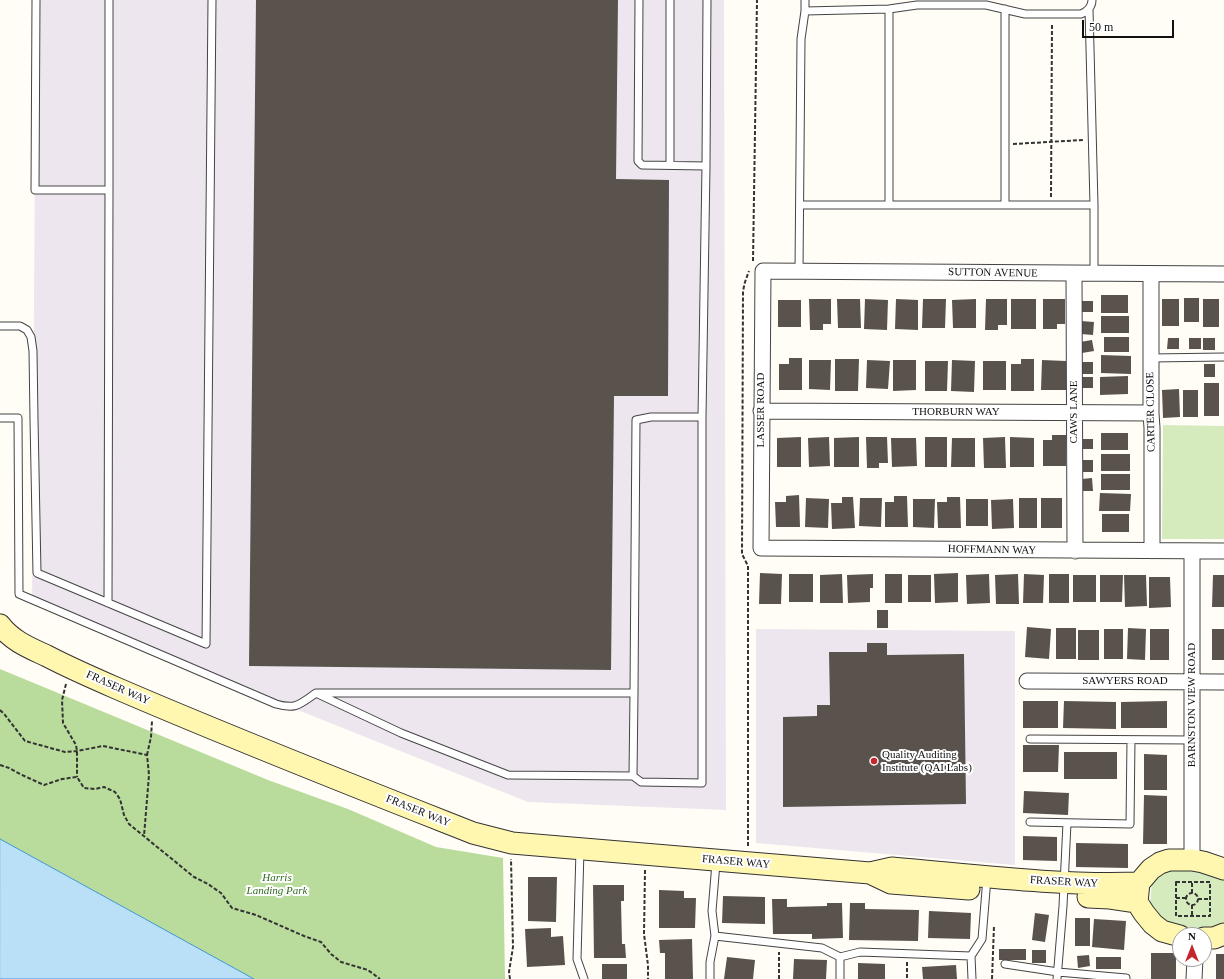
<!DOCTYPE html>
<style>
body{margin:0}
#map{position:relative;width:1224px;height:979px;overflow:hidden;background:#fffdf5;font-family:Georgia,serif}
canvas{display:block}
.north{position:absolute;left:1172px;top:927px;width:40px;height:40px;box-sizing:border-box;background:#fff;border:1px solid #a0a0a0;border-radius:50%;rotate:0deg;font-size:11px;font-weight:700;line-height:16px;text-align:center;color:#111}
.north::after{content:'';display:block;margin:auto;width:14px;height:18px;background:#c4262e;clip-path:polygon(50% 0,100% 100%,50% 72%,0 100%)}
.scale{position:absolute;left:1082px;top:20px;width:92px;height:18px;box-sizing:border-box;border:2px solid #111;border-top:0;padding-left:5px;font-size:12px;line-height:14px;white-space:nowrap;color:#111;-webkit-text-stroke:3px #fff;paint-order:stroke}
</style>
<div id="map">
<canvas width="1224" height="979"></canvas>
<div class="north">N</div>
<div class="scale">50 m</div>
</div>
<script>
const context = document.querySelector('canvas').getContext('2d');
context.lineJoin = 'round';
function fillPath(path, color) { context.fillStyle = color; context.fill(path, 'evenodd'); }
function trace(path, color, width, dash) { context.strokeStyle = color; context.lineWidth = width; context.lineCap = dash ? 'butt' : 'round'; context.setLineDash(dash || []); context.stroke(path); }
function label(font, color, halo, rows, align = 'center') {
  context.font = font + ' Georgia,serif'; context.lineWidth = 4; context.setLineDash([]); context.textBaseline = 'middle'; context.strokeStyle = halo; context.fillStyle = color; for (const [text, x, y, turn = 0] of rows) {
    context.save(); context.translate(x, y); context.rotate((+turn || 0) * Math.PI / 180); context.textAlign = isNaN(turn) ? turn : align; if (halo) context.strokeText(text, 0, 0); context.fillText(text, 0, 0); context.restore();
  }
}
fillPath(new Path2D(`
 M36,0H724L726,810L528,802L32,604Z
 M756,629L1015,631V865L756,843Z`), '#eee6ef');
fillPath(new Path2D(`
 M1163,425L1224,426V539H1162Z
 M1177,867L1224,876V927L1209,931L1189,930L1172,927L1161,921L1150,905L1152,881L1159,872Z`), '#d5ebbd');
fillPath(new Path2D(`
 M0,669L268,780L348,809L436,847L503,858L505,979H254L0,839Z`), '#b9dc9c');
const water = new Path2D(`
 M0,839L254,979H0Z`);
fillPath(water, '#b9e0f7');
trace(water, '#3f96cf', 1);
fillPath(new Path2D(`
 M256,0H618L616,179L669,180L668,396H614L611,670L249,666Z
 M1101,295H1128V313H1101Z
 M1184,298H1199V322H1184Z
 M809,299H831V324H823V330H810Z
 M837,299H860L861,328H838Z
 M865,299L888,300L887,330L864,329Z
 M896,299L918,300V330L895,329Z
 M923,299H946L945,328H922Z
 M976,299V328H953L952,300Z
 M986,299H1007V325H998V330H985Z
 M1011,299H1036V329H1011Z
 M1043,299H1065V324H1057V329H1043Z
 M1162,299H1179V326H1162Z
 M1203,299H1219V327H1203Z
 M778,300H801V327H778Z
 M1081,301H1093V312H1081Z
 M1101,316H1129V333H1101Z
 M1081,321L1094,322L1093,335L1081,334Z
 M1104,337H1129V352H1104Z
 M1168,338H1179V349H1167Z
 M1189,338H1201V349H1189Z
 M1203,338H1215V350H1203Z
 M1092,340L1094,351L1082,353L1080,342Z
 M1101,355L1131,356V374L1101,373Z
 M789,358H802V390H779V364H789Z
 M835,359H859L858,391H835Z
 M1021,359H1034V391H1011V364H1021Z
 M809,360H831L830,390L809,389Z
 M867,360L890,361L888,389L866,388Z
 M893,360H916V390L893,391Z
 M952,360L975,361L974,392L951,391Z
 M1042,360L1066,361V390H1041Z
 M925,361H948L947,391H925Z
 M983,361H1006V390H983Z
 M1082,362H1093V374H1082Z
 M1204,364H1215V377H1204Z
 M1128,376V394L1100,395V377Z
 M1082,377H1093V388H1082Z
 M1204,383H1219V416H1204Z
 M1179,389L1180,417L1163,418L1162,390Z
 M1183,390H1198V417H1183Z
 M1101,433H1128V450H1101Z
 M1052,435H1066V466H1043V440H1052Z
 M801,437V467H777V438Z
 M829,437L830,466L809,467L808,438Z
 M859,437V467H834V438Z
 M866,437H887L888,463H879V468H867Z
 M925,437H947V467H925Z
 M1005,437L1006,468H984L983,438Z
 M1010,437L1034,438V467H1010Z
 M891,438H916L917,466L892,467Z
 M952,438H975V467H951Z
 M1081,439H1093V449H1081Z
 M1101,454H1130V471H1101Z
 M1081,460H1093V472H1081Z
 M1101,474H1130V490H1101Z
 M1092,478L1093,491H1083L1082,479Z
 M1100,493L1131,494L1130,511H1099Z
 M799,495L800,527H776L775,502H786V496Z
 M894,496H907L908,527H885V502H894Z
 M842,497H853L855,528L832,529L831,503H842Z
 M947,497H960L961,528H938L937,502H947Z
 M806,498L829,499L828,528L805,527Z
 M860,498H882L881,527L859,526Z
 M1019,498H1037V528H1019Z
 M1041,498H1062V528H1041Z
 M913,499H935L934,528L913,527Z
 M966,499H988V526H966Z
 M1013,499L1014,528L992,529L991,500Z
 M1102,514H1129V532H1102Z
 M760,573L782,574L781,604H759Z
 M958,573V602L935,603L934,574Z
 M789,574H813V602H789Z
 M842,574L843,603H820V575Z
 M873,574V588H870V602L848,603L847,575Z
 M885,574H902V603H885Z
 M989,574L990,603L967,604L966,575Z
 M1018,574L1019,604H996L995,575Z
 M1024,574L1044,575L1043,603H1023Z
 M1049,574H1069V603H1049Z
 M908,575H931V602H908Z
 M1073,575H1096V602H1073Z
 M1100,575H1123L1122,602H1100Z
 M1124,575H1146L1147,606L1125,607Z
 M1213,575H1224V607H1212Z
 M1149,577H1170L1171,607L1149,608Z
 M877,610H888V628H877Z
 M1027,627L1051,629L1049,659L1025,657Z
 M1056,628H1076V659H1056Z
 M1128,628L1146,629L1145,660L1127,659Z
 M1104,629H1123V659H1104Z
 M1150,629H1169V660H1150Z
 M1212,629H1224V660H1212Z
 M1078,630H1099V660H1078Z
 M867,643H887V655L964,654L966,804L783,807V717L817,716V705H830L829,652H867Z
 M1023,701H1058V728H1023Z
 M1064,701L1116,702V729L1063,728Z
 M1167,701V728H1121V702Z
 M1023,745H1059L1058,772H1023Z
 M1064,752H1117V779H1064Z
 M1144,754L1167,755V790H1144Z
 M1024,791L1069,793L1068,815L1023,813Z
 M1144,795L1167,796V844H1143Z
 M1023,836L1057,837V861L1023,860Z
 M1076,843L1128,844V868L1076,867Z
 M528,877H557L556,922L528,921Z
 M593,885H624V901H621L622,944H625L626,958H594Z
 M659,890L684,891V898H696L695,928H659Z
 M723,896L765,897V924L722,923Z
 M772,899H787V907L827,906V903H842L843,938L812,939V934H773Z
 M850,903H865V909L919,910L918,941L849,940Z
 M929,911L971,913L970,939L928,938Z
 M1035,913L1049,915L1045,942L1032,940Z
 M1075,918H1090V946H1075Z
 M1094,919L1126,921L1124,950L1092,947Z
 M551,928V937L563,936L565,965L527,967L525,929Z
 M692,939L693,979H665V953H660L659,940Z
 M999,949H1026V960H999Z
 M1032,950H1046V963H1032Z
 M1151,953H1176V979H1151Z
 M1216,954H1224V979H1216Z
 M1089,955L1090,966L1078,968L1077,956Z
 M727,957L755,960L753,979H724Z
 M1096,957H1121V969H1096Z
 M794,959L827,960L826,979H793Z
 M858,963L885,964V979H858Z
 M602,964H627V979H602Z
 M956,965L957,979H923L922,967Z`), '#5a524d');
const lane = new Path2D(`
 M36,0L35,190H109V0
 M639,0L638,161L642,165L706,166
 M889,9V205
 M1089,9L1094,205V274
 M805,11L889,9L917,5H986L1025,14H1081C1088,11 1092,7 1092,0
 M670,165V0
 M800,205H1094
 M1005,205V9
 M799,271L801,39L805,11V0
 M0,326H20L27,330L31,337L33,351L34,419L37,573L206,644L212,0
 M1151,358L1224,357
 M0,418H18L19,594L276,704C296,710 300,704 316,693H634L636,420L651,417H702L706,166L707,0
 M108,603L109,190
 M634,693L633,776L641,782L702,783V417
 M318,694L401,733L508,775L633,776
 M1030,739L1192,740
 M1030,822L1130,824L1131,740
 M580,850L577,959L584,979
 M715,936L822,948L840,957L860,952L971,956
 M1005,964L1058,972L1126,978V979
 M710,979V962L715,936L712,911L716,863
 M840,979V957
 M972,979L971,956L982,939L987,878
 M1057,979L1063,906L1067,823`);
const street = new Path2D(`
 M1074,274L1075,551
 M1151,274V413L1152,428V551
 M1224,274L763,271L761,548L1224,551
 M761,411L1151,413
 M1027,681L1224,682
 M1192,860V551
 M1194,979L1195,959`);
const secondary = new Path2D(`
 M0,625C12,641 30,648 47,656C70,668 93,678 116,688C234,739 354,786 473,833L512,843L870,873L892,868C974,875 1056,886 1139,883
 M870,873L891,883L969,889
 M1088,897L1110,898L1137,902
 M1180,936L1162,931L1153,924L1144,913L1137,902L1139,883L1151,869L1160,863L1169,860H1192L1203,862L1224,869
 M1204,938H1214L1224,934`);
trace(lane, '#444', 9);
trace(street, '#444', 17);
trace(secondary, '#333', 23);
trace(new Path2D(`
 M1013,144L1083,140
 M1051,197L1052,23
 M753,261L757,0
 M66,684L62,700L63,723L76,745L77,751V777
 M0,710L5,715L25,741L65,752L77,751L103,746L147,755L149,775L144,836
 M147,755L151,737L152,721
 M0,765L9,768L20,774L44,785L62,779L77,777L84,788L95,789L104,787L115,792L120,799L124,815L129,824L194,877L208,884L221,893L232,908L256,915L304,936L321,942L331,954L341,962L368,970L380,979
 M748,846V566L742,554L743,291L745,282L749,271
 M645,870L644,934L648,965V979
 M1176,882H1210V916H1176Z
 M1192,893V882
 M1186 899a6 6 0 1 1 12 0a6 6 0 1 1-12 0Z
 M1176,898H1186
 M1198,899H1210
 M1192,905V916
 M907,962V979
 M510,979L509,972L513,947L511,859
 M779,979V952
 M992,979L994,926`), '#333', 2, [4, 2]);
trace(lane, '#fff', 7);
trace(street, '#fff', 15);
trace(secondary, '#fff6b0', 21);
for (const [x, y, r, color] of [
 [874,761,4,"#c4262e"]
]) { const dot = new Path2D(); dot.arc(x, y, r, 0, 2 * Math.PI); context.fillStyle = color; context.fill(dot); trace(dot, '#fff', 1.5); }
label('11px', '#111', '#fff', [
 ["SUTTON AVENUE",993,273,1],
 ["LASSER ROAD",761,410,-90],
 ["THORBURN WAY",956,412],
 ["CAWS LANE",1074,412,-90],
 ["CARTER CLOSE",1151,412,-91],
 ["HOFFMANN WAY",992,550,1],
 ["SAWYERS ROAD",1125,681],
 ["FRASER WAY",118,688,24],
 ["BARNSTON VIEW ROAD",1192,705,-90],
 ["FRASER WAY",418,811,22],
 ["FRASER WAY",736,862,5],
 ["FRASER WAY",1064,882,3]
]);
label('11px', '#111', '#fff', [
 ["Quality Auditing",882,755],
 ["Institute (QAI Labs)",882,768]
], 'left');
label('italic 11px', '#2f6b1f', '#fff', [
 ["Harris",277,878],
 ["Landing Park",277,891]
]);
</script>
